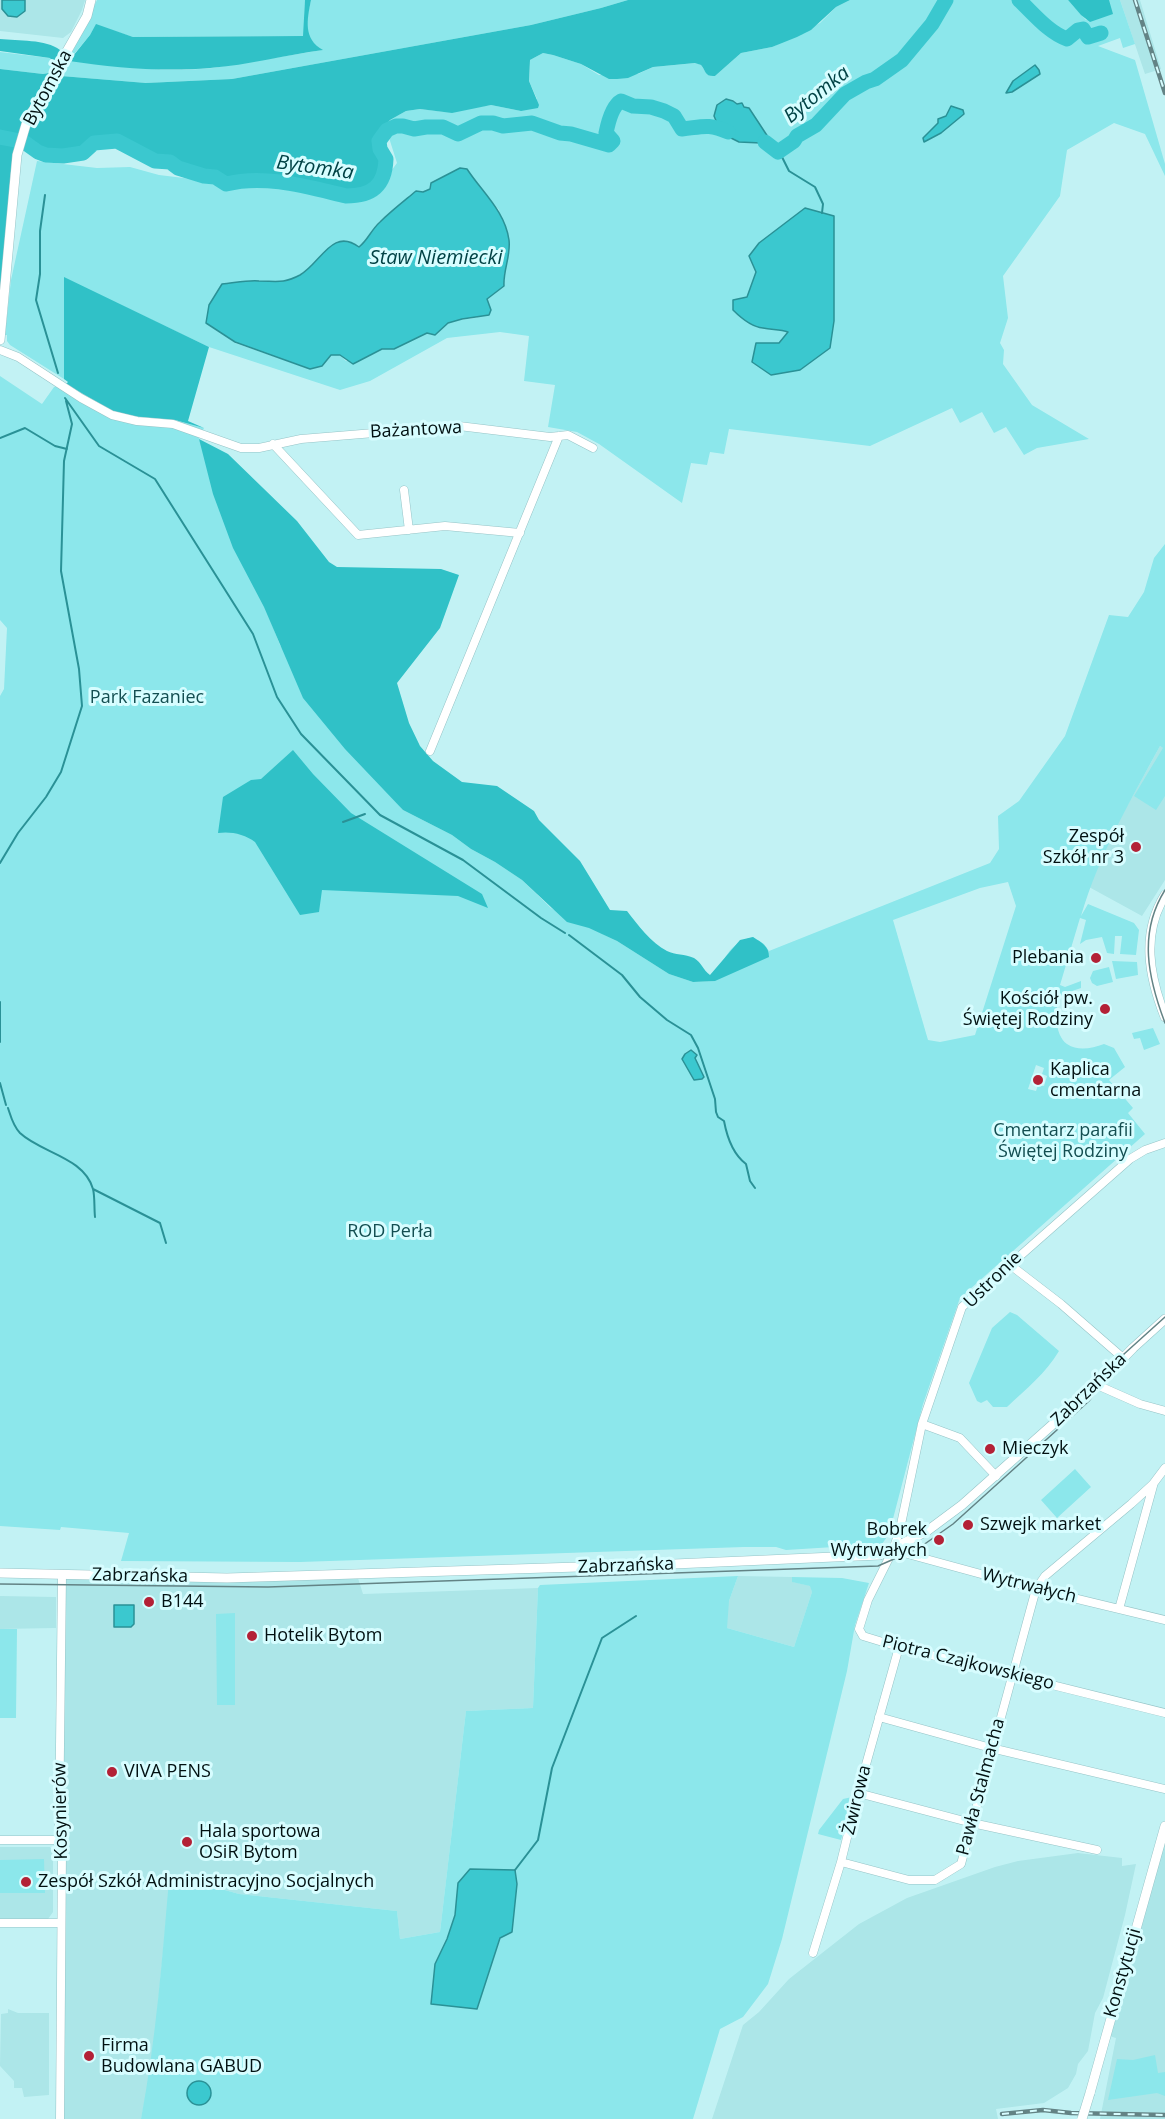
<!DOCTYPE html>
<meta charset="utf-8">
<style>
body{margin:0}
canvas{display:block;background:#c2f2f4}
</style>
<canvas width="1165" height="2119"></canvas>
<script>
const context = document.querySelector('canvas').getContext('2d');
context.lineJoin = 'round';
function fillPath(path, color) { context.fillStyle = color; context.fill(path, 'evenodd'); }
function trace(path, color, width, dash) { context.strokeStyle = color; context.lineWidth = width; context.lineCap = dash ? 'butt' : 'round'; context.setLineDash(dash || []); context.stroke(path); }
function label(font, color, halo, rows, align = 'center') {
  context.font = font + ' "Open Sans",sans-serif'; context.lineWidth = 6; context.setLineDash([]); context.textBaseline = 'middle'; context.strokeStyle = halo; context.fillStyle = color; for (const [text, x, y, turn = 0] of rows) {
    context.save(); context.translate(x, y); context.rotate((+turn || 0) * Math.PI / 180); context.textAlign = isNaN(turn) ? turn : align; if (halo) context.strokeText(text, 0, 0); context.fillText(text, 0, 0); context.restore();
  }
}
fillPath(new Path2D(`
 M0,0H85L82,10L71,32L63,38L0,31Z
 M1120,0H1140L1161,69L1145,74Z
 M1160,746L1165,749V880L1142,916L1089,887L1115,828Z
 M62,1575H357L363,1594L538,1588L533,1708L466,1711L440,1932L400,1939L397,1911L239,1894L214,1887L170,1880L157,2015L151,2070L141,2119H60Z
 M738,1576L792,1577L793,1582L811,1586L812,1592L794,1647L720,1626Z
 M0,1596L56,1597V1628L0,1629Z
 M1165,1826V2119H1100L1116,2038L1106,2035Z
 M0,1847H50L53,1851V1912L48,1919H0Z
 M1078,1853L1122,1858V1866L1136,1864L1125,1915L1103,1998L1095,2013L1088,2051L1078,2064L1076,2074L1068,2088L1044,2103L996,2109L998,2119H712L743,2025L759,2012L789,1979L859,1924L907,1898L995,1867L1018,1861Z
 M8,2009L18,2013H49V2095L24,2097L22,2088H14V2081L0,2066L1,2014L8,2013Z`), '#ace6e8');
fillPath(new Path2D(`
 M97,0H305L304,36L133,37L96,25L90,35L69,60L161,70H185L213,68L322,50C302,36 306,22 311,0H628L601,8L531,25L232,79L146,83L61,76Z
 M850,0H1068L1086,20L1109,0H1120L1135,44L1123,48L1120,38L1098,46L1135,60L1165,164V176L1145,134L1114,123L1067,150L1060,196L1003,276L1008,318L1000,343L1004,350L1003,364L1032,405L1089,439L1037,448L1024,455L1006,427L994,433L982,412L960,423L952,408L870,446L729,429L724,454L710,452L707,465L691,463L682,503L599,444L577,432L548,427L555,385L524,381L529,336L500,332L447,338L370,381L340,390L209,347L64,278V379L10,345L7,341V335H5L11,280L37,161L97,168L130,167L159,175L242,185L279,187L335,198L372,197L397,163L385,125L390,120L406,111L420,109L446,112L491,105L521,111L537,99L529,81L530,60L543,53L553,55L581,64L599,75L638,74L653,67L696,63L701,65C706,71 705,76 715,76L741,53L772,47L820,23L836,7ZM446,176L477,184L499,210L505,268L504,286L487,299L491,310C486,312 480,317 474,318C466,320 458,319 450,322C441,326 438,339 427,333L394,349H382L368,357L346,361L340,355H331L322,366L310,369L235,343L206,323L209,305L222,284C234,283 247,280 259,281C269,281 277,284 287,281C296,278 308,271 315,264C328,250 338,230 359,248C367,240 371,230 379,222C391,211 404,201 416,191L423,192L430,189L432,182Z
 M0,52L50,58L53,62L49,73L43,74L0,69Z
 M0,376L42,404L54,387L66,384L126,415L175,420L204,428L199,439L280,645L403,810L452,835L471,849L495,862L522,880L551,908L617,941L669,974L693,982L714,981C724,960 728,943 753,937L764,944L769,951L990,863L999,849L998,816L1019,801L1065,736L1109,615L1128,617L1144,592L1154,558L1165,544V796L1156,810L1134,796L1163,748L1160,746C1130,801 1099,855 1081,916L1088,904L1134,923L1139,930L1136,955L1120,954L1122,936H1115L1114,954L1107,953L1102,937L1086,940L1080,944L1086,920L1080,918L1060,985L1065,987L1081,981V988C1076,990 1067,992 1063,995C1052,1005 1055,1036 1067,1044C1079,1052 1092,1048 1104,1044L1114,1048L1125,1067L1109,1080L1133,1108L1128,1113L1145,1134L960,1298L923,1404L889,1534L882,1544L786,1550L776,1547H744L300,1562L121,1561L129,1533L61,1527L60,1530L0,1526V696L4,689L7,628L0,620ZM1008,882L1016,906L975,1035L940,1042L928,1040L893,920L980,888ZM1036,1065L1044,1068L1042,1074L1047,1076L1044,1086L1038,1085L1036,1091L1028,1089Z
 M1112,961L1137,962L1138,975L1116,979Z
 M1109,967L1113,982L1097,986L1092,983L1090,978L1093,971Z
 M1153,1028L1160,1044L1144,1050L1140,1038L1134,1039L1132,1033Z
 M1010,1312L1017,1315L1059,1351C1046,1373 1026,1389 1007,1407H993L987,1400L981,1403L977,1401L969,1383L992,1328Z
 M1075,1469L1091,1487L1057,1518L1041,1500Z
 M738,1576L729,1601L727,1628L794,1647L812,1592L810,1586L792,1582V1577L842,1578L869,1583L855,1625L847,1671L782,1939L768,1984L743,2017L720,2029L693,2119H141C156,2040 162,1960 169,1880L214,1887L239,1894L397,1911L400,1939L440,1932L466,1711L533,1708L538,1588L540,1585Z
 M235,1613V1705H217L216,1614Z
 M0,1629H17L16,1718H0Z
 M852,1797L841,1840L818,1834L819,1830L843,1799Z
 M44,1859L45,1893H0V1860Z
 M1155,2055L1158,2073L1165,2072V2096L1157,2093L1108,2100L1117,2059L1133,2060Z`), '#8ce7eb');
fillPath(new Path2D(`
 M305,0H311C307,20 303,39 323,50C286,55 248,65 210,68C163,72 116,68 69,61L90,35L96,24L133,37L303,36Z
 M628,0H850L836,7L811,30L797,37L772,47L741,53L715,76C705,77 706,71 701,65L695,63L653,67L628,78L617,79H609L581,64L553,55L543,53L530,60L529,81L539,105L538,108L521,111L491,105L452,113L420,109L406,111L390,120L377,134L375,149L382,158L380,171L372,187C350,201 328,186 305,182C281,178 250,177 226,182L217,176L179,166L176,162L170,160L152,157L120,139H101L89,143L81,151L55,154L39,150L26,140C32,113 49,100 61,76L146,83L232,79L531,25L601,8Z
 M1068,0H1109L1113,14L1090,22L1081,15Z
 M0,39C18,41 46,39 60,50V54L53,62L50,58L0,51Z
 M0,69L43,74L49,73L19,137L0,134Z
 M0,139L16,143L11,171L2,287L0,286Z
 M64,277L209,347L188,421L204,428L175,420L140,417L116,413L66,384L68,382L64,379Z
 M199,439L228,454L297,521L329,562L337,567L441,569L459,575L440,628L397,683L409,723L420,746L433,761L462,782L497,786L534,811L539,820L580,861L610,910L627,911C638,925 651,943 667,951C675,955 685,954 694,958C702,963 703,970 710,975L740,940L753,937C762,943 769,946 769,957L715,981L693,982L669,974L617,941L589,928L567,922L522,880L495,862L471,849L452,835L403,810L345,749L303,698L264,607L233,548L213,494Z
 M293,750L313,774L351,813L482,894L488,908L458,896L322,890L319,912L300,915L255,842C245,834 230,831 218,833L223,797L251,780L261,779Z`), '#30c1c7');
const water = new Path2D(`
 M2,0H25V11L17,17L8,16L2,9Z
 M1035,65L1039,70L1040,74L1012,92L1006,93L1013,81Z
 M726,99L733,101L737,104L742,103L744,107L749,108L770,140L782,150V154H778L761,143L739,142L717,131L707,132L710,123H717L714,116L717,105Z
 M951,106L963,110L964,114L941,133L924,142L923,138L938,123V119L946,116Z
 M460,168L467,169C482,192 505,211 509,240C511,256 503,270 504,286L487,299L491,310L489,315L462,319L448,323L435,335L427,333L394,349H382L353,364L340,355H331L322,366L310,369L235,342L206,323L209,305L222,284C234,283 247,280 259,281C276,281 283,284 300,275C321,263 332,227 359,247C368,240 371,230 380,222C391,211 404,201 416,191L423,192L430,189L431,183Z
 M805,208L834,216V321L830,348L800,370L771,375L752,362L756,343H779L788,332C780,329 772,330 763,328C752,327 741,318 733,310V300L747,297L756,272L749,256L759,243Z
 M691,1050L697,1055L695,1058L704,1077L702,1079L694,1080L682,1059L685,1054Z
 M114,1605H134V1624L131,1627H114Z
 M470,1869L515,1870L517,1884L512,1932L500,1938L477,2009L431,2004L435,1964L447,1939L455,1915L458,1883Z
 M187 2093a12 12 0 1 1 24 0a12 12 0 1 1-24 0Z`);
fillPath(water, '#3bc8cf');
trace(water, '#2a9196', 1.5);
trace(new Path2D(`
 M780,153L789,171L815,187L823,204L822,213
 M45,195L40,231V274L36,300L58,373
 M65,398L99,446L155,479L253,634L277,697L301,734L380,815L463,860L541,918L565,933
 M0,438L25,428L55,446L67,449
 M343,822L365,814
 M0,863L18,833L46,797L61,772L82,706L79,669L61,571L64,461L72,424L66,401
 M569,935L622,975L640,997L667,1020L691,1035L698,1048L715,1099L716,1112L718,1117L724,1121C727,1137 734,1155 746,1164L750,1181L755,1188
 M0,1002V1042
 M0,1083L6,1105
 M8,1108C11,1117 13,1126 20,1133C41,1153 84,1157 93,1189C95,1197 94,1208 95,1217
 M93,1189L160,1223L166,1243
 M515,1870L538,1840L552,1768L602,1638L636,1616`), '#2a9196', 2);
trace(new Path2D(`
 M1019,0C1034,14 1048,32 1067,39L1078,30L1083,29L1088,37L1101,33
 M0,137L15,140
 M24,142L38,152L46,155L63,156L83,153L94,143L117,141L155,161L170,162L178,168L204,176L215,177L226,184C265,174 308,187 346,196C372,196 385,186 386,159L380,149L379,141L387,130L396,126H403L414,129L426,127H443L458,134L481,123H493L503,126L532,123L560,133L571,134L609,145L613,141L606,133C608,123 612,106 621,101L633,106L651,107L664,111L674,116L682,129C702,127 708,123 728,132
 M765,142L778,152L794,141L797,136L816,125L845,94L866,82L875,79L902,60L932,24L946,0`), '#3bc8cf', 15);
const minor = new Path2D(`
 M0,350L18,357L81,398L112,415L137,421L173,424L241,448H259L301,439L459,426L550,437L568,435L593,448
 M273,444L358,535L445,526L520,533
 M404,490L409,530
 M430,751L559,436
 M1165,1143L1145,1150L1130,1159L962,1307L922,1424L900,1529L893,1550L868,1600L859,1629L863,1636L899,1647L1165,1713
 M1009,1264L1061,1304L1123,1358
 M1097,1385L1140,1404L1165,1411
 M922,1424L960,1438L996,1476
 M893,1550L1036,1589L1165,1620
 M1119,1609L1153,1486
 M879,1717L991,1748L1165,1789
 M858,1793L972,1823L1097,1850
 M0,1840H60
 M841,1862L909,1880H935L961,1864L1036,1589L1045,1576L1131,1504L1153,1484L1165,1468
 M0,1923H61
 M813,1953L841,1862L858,1793L899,1647
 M60,2119L62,1851L59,1831L62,1575`);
const tertiary = new Path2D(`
 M0,340L17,155L27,121L87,16L91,0
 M1165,895C1141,934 1149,976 1165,1017
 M0,1573L227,1578L674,1564L880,1555L927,1531L962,1505L1097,1385L1133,1348L1165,1319
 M1090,2093L1165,1826`);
trace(minor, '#96c4c7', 9);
trace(tertiary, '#96c4c7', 10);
trace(minor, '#fff', 8);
trace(tertiary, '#fff', 9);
trace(new Path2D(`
 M1165,890C1138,933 1148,978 1165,1023
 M0,1584L268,1587L878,1566L919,1548L953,1524L1089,1401L1124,1354L1165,1317`), '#638385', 1.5);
const rail = new Path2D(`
 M1135,0L1165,93
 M1002,2114L1043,2110L1071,2113L1165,2115`);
trace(rail, '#638385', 4.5);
trace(rail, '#d7fdff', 2, [7]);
const tertiaryBridge = new Path2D(`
 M1082,2119L1090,2093`);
trace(tertiaryBridge, '#96c4c7', 10, []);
trace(tertiaryBridge, '#fff', 9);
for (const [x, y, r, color] of [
 [1136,847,6,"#b32136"],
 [1096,958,6,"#b32136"],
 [1105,1009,6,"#b32136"],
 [1038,1080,6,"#b32136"],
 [990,1449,6,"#b32136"],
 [968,1525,6,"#b32136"],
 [939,1540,6,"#b32136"],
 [149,1602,6,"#b32136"],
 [252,1636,6,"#b32136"],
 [112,1772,6,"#b32136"],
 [187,1842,6,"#b32136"],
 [26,1882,6,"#b32136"],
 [89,2056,6,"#b32136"]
]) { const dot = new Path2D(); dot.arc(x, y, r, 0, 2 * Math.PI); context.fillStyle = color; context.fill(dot); trace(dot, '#d7fdff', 2); }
label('18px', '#021112', '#d7fdff', [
 ["Bytomska",48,88,-62],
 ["Bażantowa",416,430,-3],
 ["Ustronie",993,1280,-44],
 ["Zabrzańska",1089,1390,-44],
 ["Zabrzańska",626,1566,-2],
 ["Zabrzańska",140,1576,1],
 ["Wytrwałych",1029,1586,14],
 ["Piotra Czajkowskiego",968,1663,14],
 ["Pawła Stalmacha",981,1787,-75],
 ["Żwirowa",857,1800,-76],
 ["Kosynierów",61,1811,-91],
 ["Konstytucji",1123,1973,-74]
]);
label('18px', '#134e51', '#d7fdff', [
 ["Park Fazaniec",147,698],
 ["Cmentarz parafii",1063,1131],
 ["Świętej Rodziny",1063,1152],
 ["ROD Perła",390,1232]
]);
label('18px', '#021112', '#d7fdff', [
 ["Zespół",1124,837,"right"],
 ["Szkół nr 3",1124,858,"right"],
 ["Plebania",1084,958,"right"],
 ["Kościół pw.",1093,999,"right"],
 ["Świętej Rodziny",1093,1020,"right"],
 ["Kaplica",1050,1070],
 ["cmentarna",1050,1091],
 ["Mieczyk",1002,1449],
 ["Szwejk market",980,1525],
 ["Bobrek",927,1530,"right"],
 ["Wytrwałych",927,1551,"right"],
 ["B144",161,1602],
 ["Hotelik Bytom",264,1636],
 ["VIVA PENS",124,1772],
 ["Hala sportowa",199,1832],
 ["OSiR Bytom",199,1853],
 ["Zespół Szkół Administracyjno Socjalnych",38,1882],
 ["Firma",101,2046],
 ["Budowlana GABUD",101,2067]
], 'left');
label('italic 20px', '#014245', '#d7fdff', [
 ["Bytomka",817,95,-39],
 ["Bytomka",315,168,8],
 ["Staw Niemiecki",436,258]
]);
</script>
